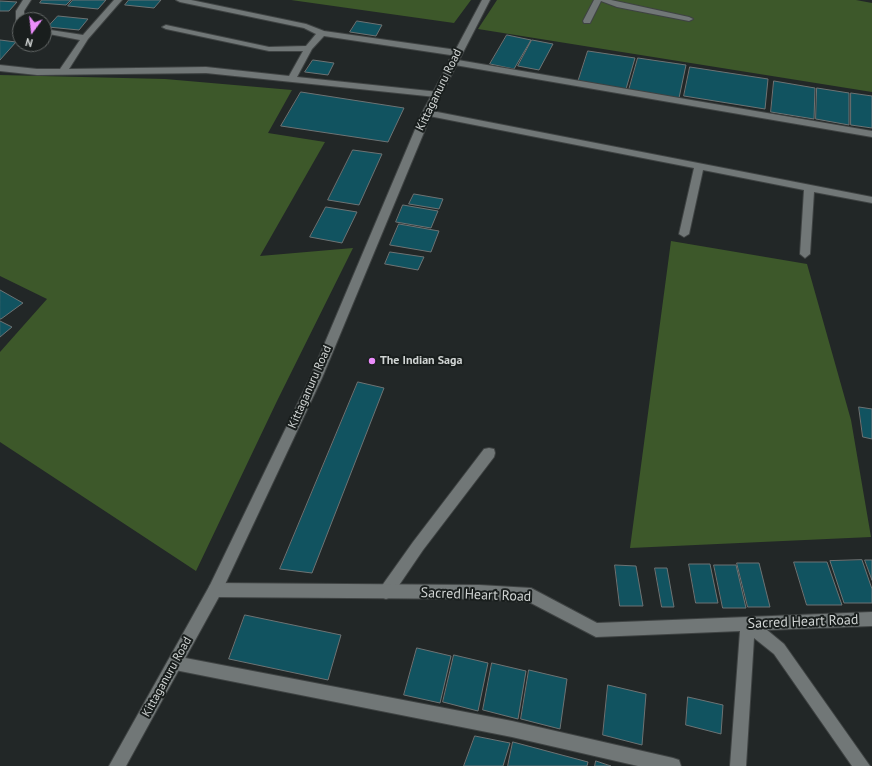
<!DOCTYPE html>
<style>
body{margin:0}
#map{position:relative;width:872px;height:766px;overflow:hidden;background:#222727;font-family:"PT Sans",sans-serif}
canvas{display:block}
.north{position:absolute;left:12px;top:12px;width:40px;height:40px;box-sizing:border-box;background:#191e1d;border:1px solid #636766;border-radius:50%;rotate:195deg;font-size:11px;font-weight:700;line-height:16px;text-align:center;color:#d1d5d4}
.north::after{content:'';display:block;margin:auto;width:14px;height:18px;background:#eb8dfb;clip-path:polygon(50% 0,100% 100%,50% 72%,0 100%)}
</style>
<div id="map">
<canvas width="872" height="766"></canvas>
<div class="north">N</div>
</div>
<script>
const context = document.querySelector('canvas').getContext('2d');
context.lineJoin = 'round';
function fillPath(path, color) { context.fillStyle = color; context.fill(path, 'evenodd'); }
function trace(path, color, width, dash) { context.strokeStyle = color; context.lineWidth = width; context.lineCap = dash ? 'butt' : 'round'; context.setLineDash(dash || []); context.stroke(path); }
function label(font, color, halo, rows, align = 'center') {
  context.font = font + ' "PT Sans",sans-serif'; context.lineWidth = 4; context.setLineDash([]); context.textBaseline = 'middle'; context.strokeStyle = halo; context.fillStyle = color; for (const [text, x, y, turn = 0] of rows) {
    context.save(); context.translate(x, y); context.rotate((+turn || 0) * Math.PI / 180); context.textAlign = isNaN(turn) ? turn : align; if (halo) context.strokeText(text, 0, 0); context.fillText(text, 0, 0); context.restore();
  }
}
fillPath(new Path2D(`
 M291,0H471L454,23Z
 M497,0H856L872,3V92L478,29Z
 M0,75L165,79L292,90L268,133L325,142L260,256L353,248L277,401L196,571L0,442V352L47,299L0,276Z
 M671,241L807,264L851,420L871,537L630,548Z`), '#3d582a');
const building = new Path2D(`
 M42,0H71L66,5L40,3Z
 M73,0H106L98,9L68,6Z
 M129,0H161L154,8L125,5Z
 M0,1L17,2L9,11H0Z
 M58,16L88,19L79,30L48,27Z
 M357,21L382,25L376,36L350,32Z
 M507,35L531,40L514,69L490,64Z
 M0,40L16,42L0,60Z
 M532,40L553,44L539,70L518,66Z
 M588,51L635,58L626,89L578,82Z
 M638,58L686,65L679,98L629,90Z
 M313,60L334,63L328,75L305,72Z
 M690,67L768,79L765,109L684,96Z
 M774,81L815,88L814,119L771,112Z
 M817,88L849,93V125L816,119Z
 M301,92L404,108L388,142L281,126Z
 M851,93L872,96V128L851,125Z
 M353,150L382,154L359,205L328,200Z
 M414,194L443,199L439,209L409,204Z
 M403,205L438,211L431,228L396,222Z
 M326,207L357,212L342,243L310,237Z
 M399,224L439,231L431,252L390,245Z
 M390,252L424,257L418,270L385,264Z
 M0,290L23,303L1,319H0Z
 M0,321L12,327L0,337Z
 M358,382L384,388L312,573L280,569Z
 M859,407L872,409V439L863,437Z
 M862,560L872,589V603H844L830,561Z
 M865,560H872V580Z
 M794,562H827L842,605H807Z
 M737,563H759L770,607H748Z
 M689,564H710L718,603H696Z
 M615,565L636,566L643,606H620Z
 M714,565H736L746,608H723Z
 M655,568H667L674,607H662Z
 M245,615L341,635L328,680L229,659Z
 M417,648L451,656L440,703L404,695Z
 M454,655L488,663L478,711L443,702Z
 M492,663L526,671L518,719L483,710Z
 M529,670L567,679L560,729L521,719Z
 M608,685L646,694L642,745L603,735Z
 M688,697L723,705L721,734L686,725Z
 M475,736L510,743L503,766H464Z
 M513,742L588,762L587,766H508Z
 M596,761L611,766H595Z`);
fillPath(building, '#115360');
trace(building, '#6d7374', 1);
const service = new Path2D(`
 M594,0H611L689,17L693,19L689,21L617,7L601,1L590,23H584L583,21Z
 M489,448L494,449L495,453L494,457L423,550L391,597L386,599L381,597L379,592L381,587L413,542L484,449Z`);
const minor = new Path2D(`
 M23,0H31L24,11V20H20V28L16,26V11Z
 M114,0H122L88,39L69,69L206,67L289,76L303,51H269L166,29L162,27L166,25L269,47L306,46L316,34L304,28L180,2L176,0H191L306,24L324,31L457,50L461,53L457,56L324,36L312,49L297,77L439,92L440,94L436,97L206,73L37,75L0,71V65L37,69H60L80,40L44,33V29L83,35Z
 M452,59L872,131V137L449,64V60Z
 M427,110L872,197V203L814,192L810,254L805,258L800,254L804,190L703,170L689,234L684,237L679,234L694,168L424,115L422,113Z
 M215,583L479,585L531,588L597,623L872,612V626L767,630L784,644L870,766H852L774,654L754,638L746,766H730L740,631L596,637L529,602L479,599L215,597L210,595L208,590L210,585Z
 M175,656L512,721L673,758L679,760L681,766H638L512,737L175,670L170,668L167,663L170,658Z`);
const tertiary = new Path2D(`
 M482,0H490L432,113L322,378L220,595L126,766H109L210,585L310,378L422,113Z`);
trace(service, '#3f4343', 2);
trace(minor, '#3f4343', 2);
trace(tertiary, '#3f4343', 2);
fillPath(service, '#717777');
fillPath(minor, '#717777');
fillPath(tertiary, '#717777');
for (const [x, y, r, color] of [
 [372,361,4,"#eb8dfb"]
]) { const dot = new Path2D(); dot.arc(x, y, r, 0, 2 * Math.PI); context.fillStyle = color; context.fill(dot); trace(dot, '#191e1d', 1.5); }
label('12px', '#d1d5d4', '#191e1d', [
 ["Kittaganuru Road",439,90,-64],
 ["Kittaganuru Road",310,387,-66],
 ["Kittaganuru Road",167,677,-61]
]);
label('bold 12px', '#d1d5d4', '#191e1d', [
 ["The Indian Saga",380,361]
], 'left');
label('14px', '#d1d5d4', '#191e1d', [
 ["Sacred Heart Road",476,595,2],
 ["Sacred Heart Road",803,622,-2]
]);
</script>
